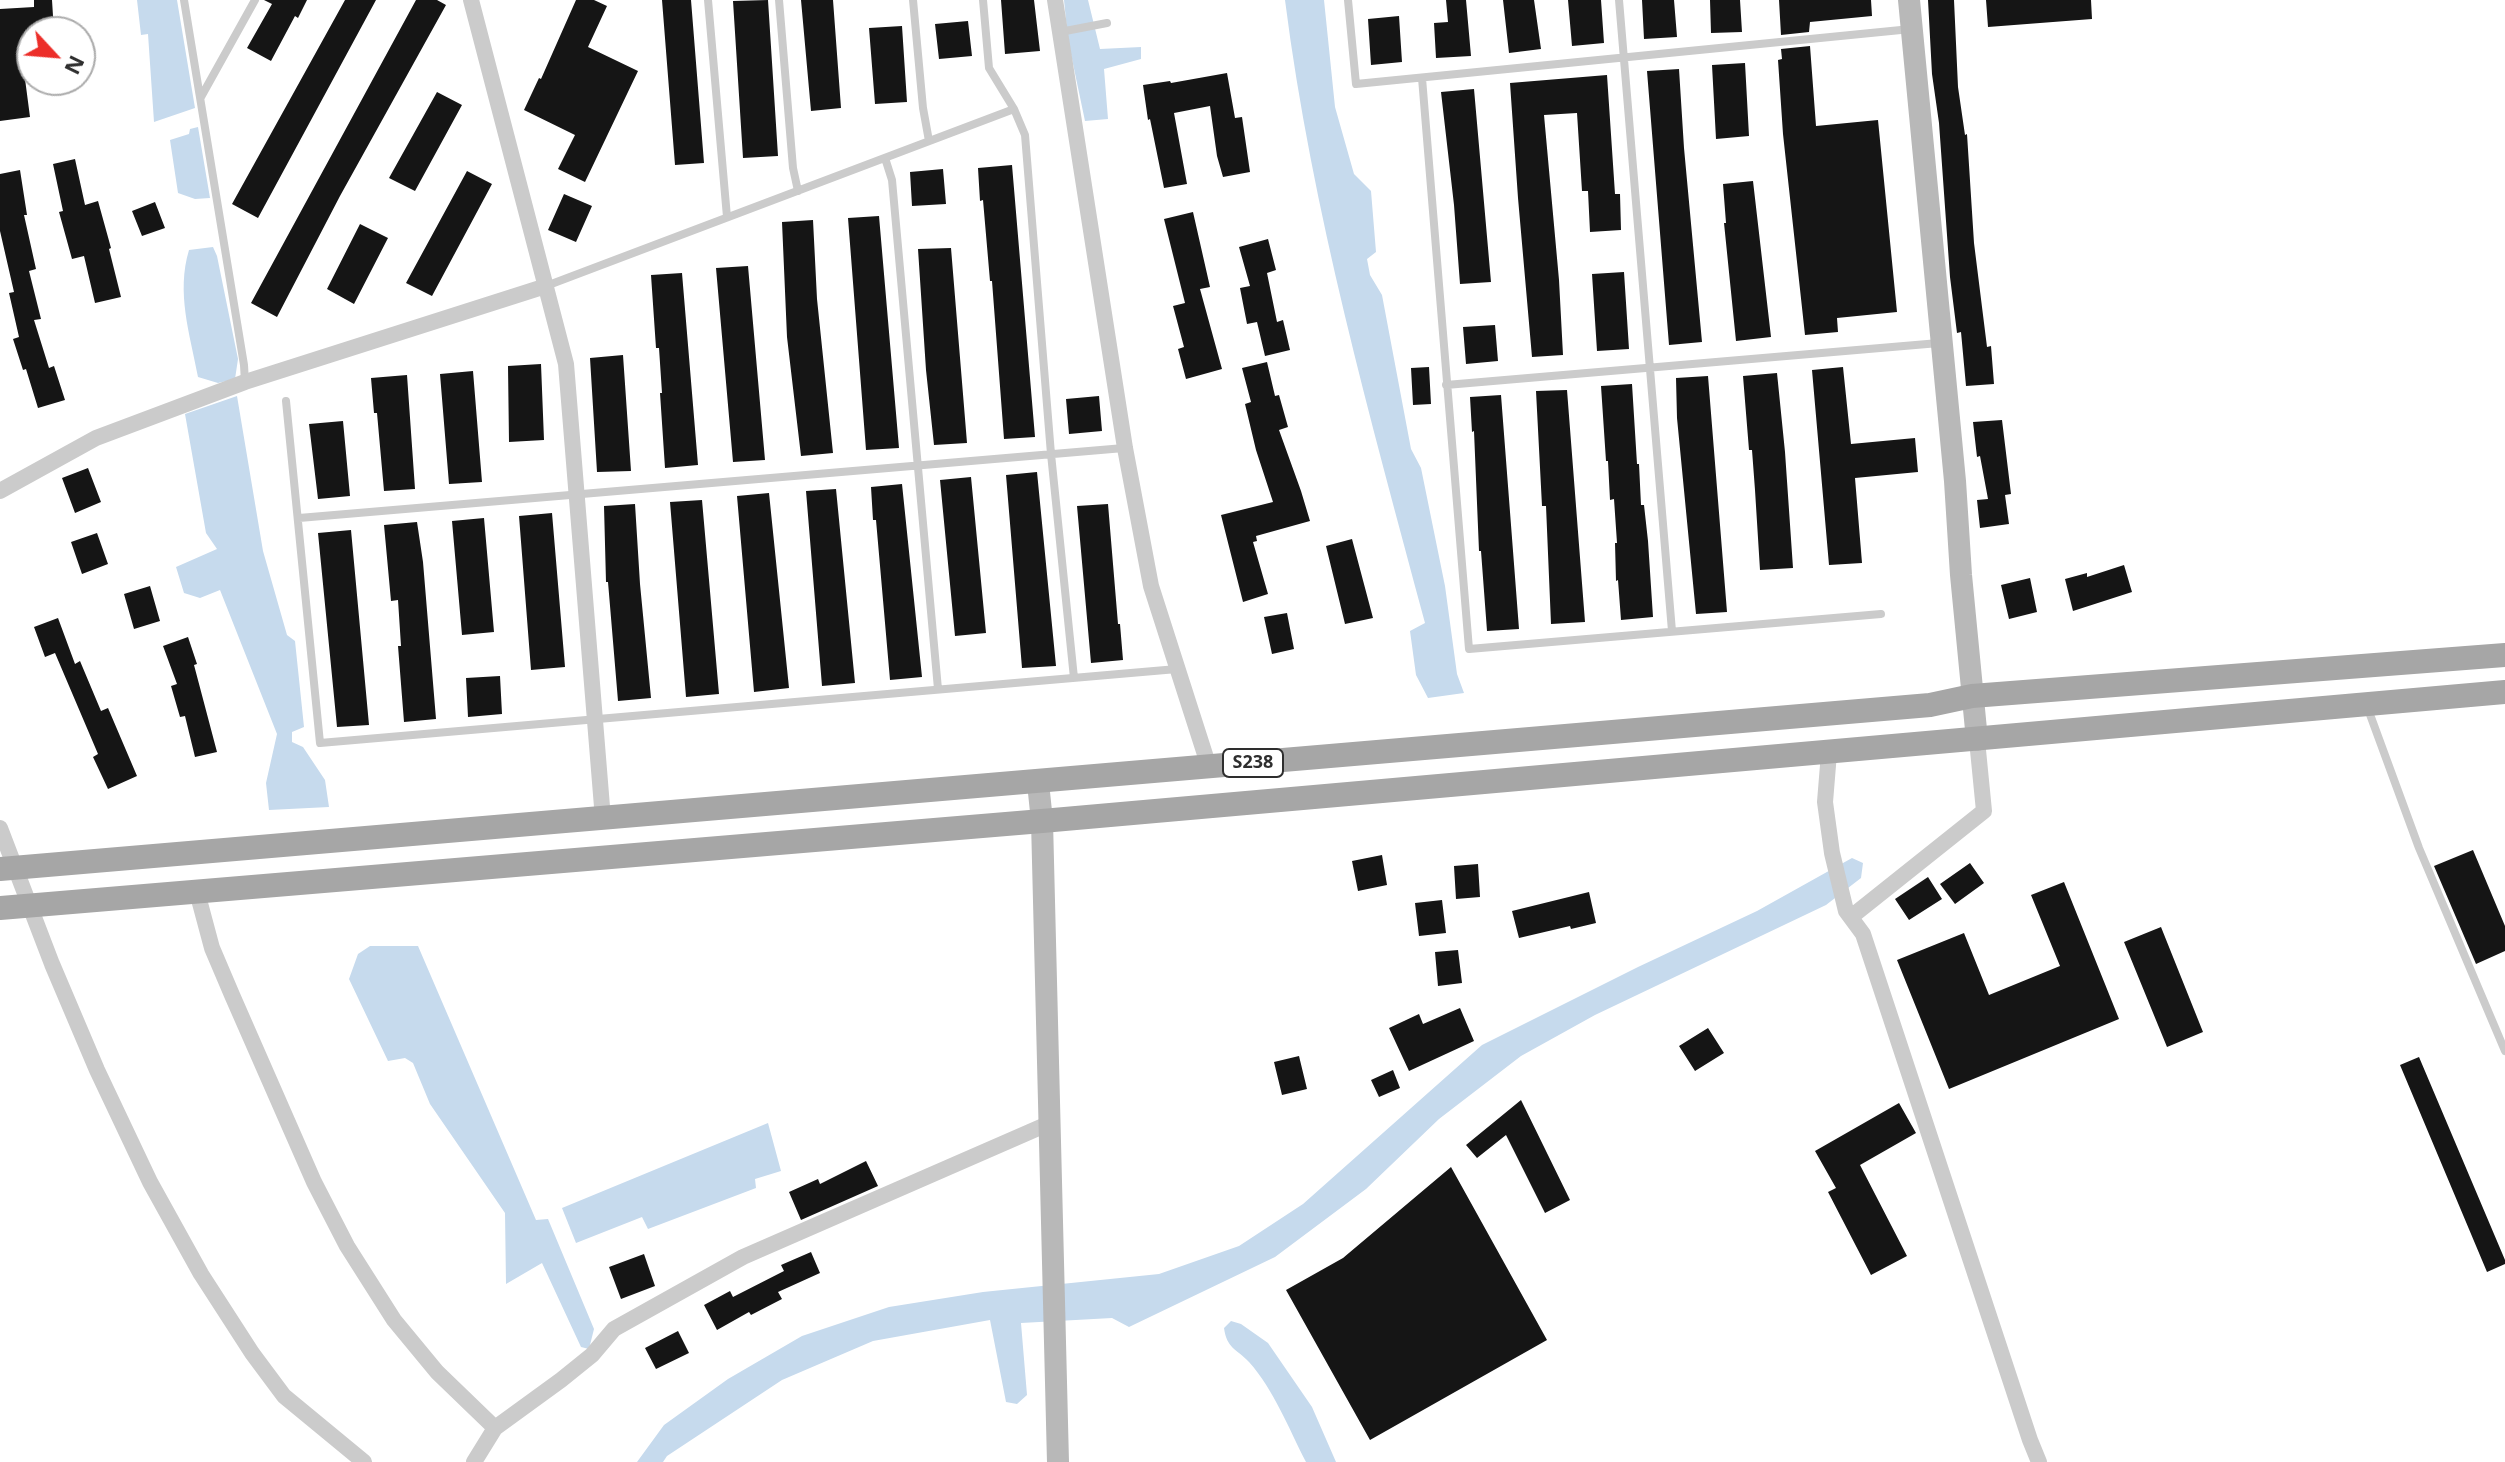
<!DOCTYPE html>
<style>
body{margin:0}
#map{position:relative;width:2505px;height:1462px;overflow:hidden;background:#fff;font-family:"Open Sans",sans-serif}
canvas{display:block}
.north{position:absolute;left:16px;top:16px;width:80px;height:80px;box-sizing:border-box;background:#fff;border:2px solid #ababab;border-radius:50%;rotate:116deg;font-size:22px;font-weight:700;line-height:32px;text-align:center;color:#2e2e2e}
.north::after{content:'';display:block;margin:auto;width:28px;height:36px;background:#ec2e29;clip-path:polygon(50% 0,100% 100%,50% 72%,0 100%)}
</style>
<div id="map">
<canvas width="2505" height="1462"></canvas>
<div class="north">N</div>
</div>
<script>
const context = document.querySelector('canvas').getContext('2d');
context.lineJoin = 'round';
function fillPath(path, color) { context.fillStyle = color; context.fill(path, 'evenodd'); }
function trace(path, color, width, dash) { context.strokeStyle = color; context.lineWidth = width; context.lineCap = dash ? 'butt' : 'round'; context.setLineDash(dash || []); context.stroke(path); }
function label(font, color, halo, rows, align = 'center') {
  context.font = font + ' "Open Sans",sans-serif'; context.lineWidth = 8; context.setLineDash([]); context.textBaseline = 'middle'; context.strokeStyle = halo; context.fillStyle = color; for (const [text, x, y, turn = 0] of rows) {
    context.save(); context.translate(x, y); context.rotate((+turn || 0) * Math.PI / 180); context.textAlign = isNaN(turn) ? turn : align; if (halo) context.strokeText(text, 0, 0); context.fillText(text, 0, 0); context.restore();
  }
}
fillPath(new Path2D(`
 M137,0H177L195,108L154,122L148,34L141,35Z
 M1064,0H1088L1100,49L1141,47V59L1104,69L1108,119L1085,121L1068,40Z
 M1285,0H1324L1335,107L1354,174L1371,191L1376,252L1367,259L1370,275L1382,295L1411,449L1421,468L1445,586L1457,674L1464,693L1428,698L1416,675L1410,631L1425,623C1370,417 1312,212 1285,0Z
 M198,127L210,198L195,199L178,193L170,140L189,134L190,129Z
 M213,247L217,256L238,359L235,379L218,383L198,377C190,334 176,293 189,250Z
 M237,396L263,551L287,635L295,641L304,727L292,732V742L303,747L325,780L329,807L269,810L266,783L277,734L220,590L200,598L184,593L176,567L217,549L206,533L185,414Z
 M1852,858L1863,863L1861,878L1826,905L1595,1015L1521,1056L1439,1119L1366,1189L1275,1257L1129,1327L1112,1318L1021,1323L1027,1395L1017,1404L1006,1402L990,1320L873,1341L782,1380L667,1456L663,1462H637L664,1425L728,1379L802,1336L889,1307L983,1292L1159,1274L1239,1246L1303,1204L1482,1045L1638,967L1757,911Z
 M370,946H418L536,1220L548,1219L594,1329L589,1349L581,1347L542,1263L506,1284L505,1213L430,1104L413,1063L405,1058L388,1061L349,979L358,954Z
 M768,1123L781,1171L755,1179L756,1188L648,1229L642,1217L576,1243L562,1208Z
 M1231,1321L1241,1324L1268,1343L1312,1407L1336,1462H1306C1289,1429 1274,1390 1249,1362C1236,1348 1227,1349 1224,1328Z`), '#c6daed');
fillPath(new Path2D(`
 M34,0H52L54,32H32V55L22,56L30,117L0,121V9L34,7Z
 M264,0H307L298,18L295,16L271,61L247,48L272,4Z
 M345,0H376L258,218L232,204Z
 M416,0H437L446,5L340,196L277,317L251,303Z
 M576,0H594L607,6L588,47L638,71L585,182L558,169L575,135L524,110L539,78L541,79Z
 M662,0H691L704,163L675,165Z
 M768,0L778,156L743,158L733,1Z
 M801,0H833L841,108L811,111Z
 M1001,0H1034L1040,51L1005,54Z
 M1446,0H1466L1471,56L1436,58L1434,23L1448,22Z
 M1503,0H1534L1541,49L1509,53Z
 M1568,0H1601L1604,43L1572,46Z
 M1642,0H1674L1677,37L1644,39Z
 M1710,0H1740L1742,32L1711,33Z
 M1779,0H1871L1872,16L1810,22L1809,32L1781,35Z
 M1928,0H1954L1958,87L1965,135L1967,134L1974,243L1987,347L1991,346L1994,384L1966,386L1961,332L1957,333L1950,277L1939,123L1932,74Z
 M1986,0H2091L2092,19L1988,27Z
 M1399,16L1402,62L1371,65L1368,19Z
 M968,21L972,56L939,59L935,24Z
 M902,26L907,102L875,104L869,28Z
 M1810,46L1816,126L1878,120L1897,312L1837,318L1838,332L1805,335L1783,134L1778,60L1782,59L1781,49Z
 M1745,63L1749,136L1716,139L1712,65Z
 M1679,69L1684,148L1702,342L1669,345L1647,71Z
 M1227,73L1235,118L1242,117L1250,172L1223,177L1217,156L1210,106L1174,113L1187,184L1164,188L1150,119L1148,120L1143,85L1170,81L1171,83Z
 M1607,75L1615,194H1620L1621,230L1590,232L1588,191H1582L1577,113L1544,115L1559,280L1563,355L1532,357L1518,198L1510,83Z
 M1474,89L1491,282L1460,284L1454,205L1441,92Z
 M437,92L462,105L415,191L389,178Z
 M75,159L85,205L98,201L111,248L109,249L121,297L95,303L84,256L72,259L59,212L63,211L53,164Z
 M1012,165L1035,437L1004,439L992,281H990L983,200L980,201L978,168Z
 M943,169L946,204L912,206L910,172Z
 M20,170L27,215H24L36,269L29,271L41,319L34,320L49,368L54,366L65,400L38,408L26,369L23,370L13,339L19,337L9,293L14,292L0,231V174Z
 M467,171L492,184L432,296L406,283Z
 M1753,181L1771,337L1736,341L1724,223H1726L1723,184Z
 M564,194L592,206L576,242L548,230Z
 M155,202L165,228L142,236L132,211Z
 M1193,212L1210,287L1200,289L1222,369L1186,379L1178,349L1184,347L1173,306L1185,303L1164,219Z
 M879,216L899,448L866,450L848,218Z
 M813,220L817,299L833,453L801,456L787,337L782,222Z
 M360,224L388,238L354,304L327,289Z
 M1268,239L1276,270L1267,273L1277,322L1283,320L1290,350L1265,356L1257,322L1247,324L1240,288L1250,286L1239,247Z
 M951,248L967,443L934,445L926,370L918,249Z
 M748,266L765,460L733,462L716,268Z
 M1624,272L1629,349L1597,351L1592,274Z
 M682,273L698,465L665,468L660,393H662L659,348H656L651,275Z
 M1495,325L1498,361L1466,364L1463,327Z
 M623,355L631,471L597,472L590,358Z
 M1267,362L1275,396L1279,395L1288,427L1279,430L1301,491L1310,521L1256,536L1257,541L1253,542L1268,594L1243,602L1221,515L1273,502L1256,450L1245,404L1251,402L1242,368Z
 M541,364L544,440L509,442L508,366Z
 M1429,367L1431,404L1413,405L1411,368Z
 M1843,367L1851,444L1915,438L1918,472L1855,478L1862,563L1829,565L1812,370Z
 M473,371L482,482L449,484L440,374Z
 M1777,373L1785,452L1793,568L1760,570L1755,490L1752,450H1749L1743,376Z
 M407,375L415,489L384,491L377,413H374L371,378Z
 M1708,376L1727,612L1696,614L1677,418L1676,378Z
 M1632,384L1637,464H1639L1641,505H1644L1648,541L1653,617L1621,620L1618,580L1616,581L1615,543H1617L1614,499L1610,500L1608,461H1606L1601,386Z
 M1567,390L1585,622L1551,624L1546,506H1542L1536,391Z
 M1501,395L1519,629L1487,631L1481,551H1479L1474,431L1472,432L1470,397Z
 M1099,396L1102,431L1069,434L1066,399Z
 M2002,420L2011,494L2005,495L2009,524L1980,528L1977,500L1988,499L1980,456L1977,457L1973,422Z
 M343,421L350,496L318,499L309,424Z
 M88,468L101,502L75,513L62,478Z
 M1037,472L1056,666L1022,668L1006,475Z
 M971,477L986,633L955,636L940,480Z
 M902,484L922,677L890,680L876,520H873L871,487Z
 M836,489L855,683L822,686L806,491Z
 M769,493L789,688L754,692L737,496Z
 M702,500L719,694L686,697L670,502Z
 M635,504L640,584L651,698L618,701L608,582H606L604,506Z
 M1108,504L1118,624H1120L1123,660L1091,663L1077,506Z
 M552,513L565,667L531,670L519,516Z
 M484,518L494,632L462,635L452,521Z
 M417,522L423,562L436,719L404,722L398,646H401L398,600L391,601L384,525Z
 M351,530L369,725L337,727L318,533Z
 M97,533L108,564L82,574L71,542Z
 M1352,539L1373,618L1345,624L1326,546Z
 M2124,565L2132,592L2073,611L2065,579L2087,573V577Z
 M2030,578L2037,612L2009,619L2001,585Z
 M150,586L160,621L134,629L124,594Z
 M1287,613L1294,649L1272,654L1264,617Z
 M58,618L75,664L80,661L101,711L108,708L137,776L108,789L93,757L98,754L55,653L45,657L34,627Z
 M188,637L197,664L194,665L217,752L195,757L185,716L180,717L171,686L177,684L163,646Z
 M500,676L502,714L468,717L466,678Z
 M2473,850L2505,926V951L2476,964L2434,866Z
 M1382,855L1387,885L1358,891L1352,861Z
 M1970,863L1984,883L1955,904L1940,884Z
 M1478,864L1480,897L1456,899L1454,866Z
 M1928,877L1942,899L1909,920L1895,899Z
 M2064,882L2119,1019L1949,1089L1897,960L1964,933L1989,995L2060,966L2031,895Z
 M1589,892L1596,923L1571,929L1570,926L1519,938L1512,911Z
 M1442,900L1446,933L1419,936L1415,903Z
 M2161,927L2203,1032L2167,1047L2124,942Z
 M1458,950L1462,983L1438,986L1435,952Z
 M1460,1008L1474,1041L1409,1071L1389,1028L1419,1014L1423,1024Z
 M1708,1028L1724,1053L1695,1071L1679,1046Z
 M1299,1056L1307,1089L1282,1095L1274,1062Z
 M2419,1057L2505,1260V1264L2487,1272L2400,1065Z
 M1393,1070L1400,1088L1379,1097L1371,1080Z
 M1521,1100L1570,1200L1545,1213L1506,1135L1477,1158L1466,1145Z
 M1899,1103L1916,1133L1860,1165L1907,1256L1871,1275L1828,1192L1836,1188L1815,1151Z
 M866,1161L878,1186L801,1220L789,1192L818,1179L820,1184Z
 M1451,1167L1547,1340L1370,1440L1286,1290L1343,1258Z
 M811,1252L820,1273L778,1292L782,1299L751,1315L749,1312L717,1330L704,1305L730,1291L733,1297L784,1271L781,1265Z
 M644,1254L655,1286L621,1299L609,1267Z
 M678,1331L689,1353L656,1369L645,1348Z`), '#151515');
trace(new Path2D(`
 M184,0L244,365L245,382
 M708,0L727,217
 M779,0L793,168L798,191
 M913,0L923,108L929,141
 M983,0L989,68L1014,109L1025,135L1051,454L1074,678
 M1348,0L1356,84L1911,29
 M1619,0L1672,631
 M1060,32L1107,23
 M1422,78L1469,649L1881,614
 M201,97L255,0
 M885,158L892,180L938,689
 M546,286L1014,109
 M1446,385L1939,343
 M286,401L320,743L1177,669
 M299,518L1124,448
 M2368,709L2419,848L2505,1051`), '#cbcbcb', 8);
trace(new Path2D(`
 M471,0L566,364L603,819
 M1055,0L1125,448L1151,586L1209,767
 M0,491L96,438L245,382L546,286
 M1829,753L1825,802L1832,853L1846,911L1863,934L2030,1440L2039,1462
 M0,828L52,964L97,1070L150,1182L201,1274L252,1353L284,1396L364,1462
 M197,892L212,948L232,995L314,1182L347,1246L394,1320L437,1372L495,1428
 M1851,917L1984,811L1977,740
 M474,1462L495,1428L561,1380L592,1355L614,1329L743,1257L1050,1123`), '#cbcbcb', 16);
trace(new Path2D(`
 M1909,0L1955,481L1961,575L1977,740
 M1038,783L1042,821L1058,1462`), '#b8b8b8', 22);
trace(new Path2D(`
 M0,869L1930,705L1972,696L2505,655
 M0,908L1042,821L2505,692`), '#a6a6a6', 24);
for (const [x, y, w] of [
 [1253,763,60]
]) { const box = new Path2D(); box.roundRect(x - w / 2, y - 14, w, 28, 6); context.fillStyle = '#fff'; context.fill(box); trace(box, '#2e2e2e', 2); }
label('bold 18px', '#2e2e2e', null, [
 ["S238",1253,763]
]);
</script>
